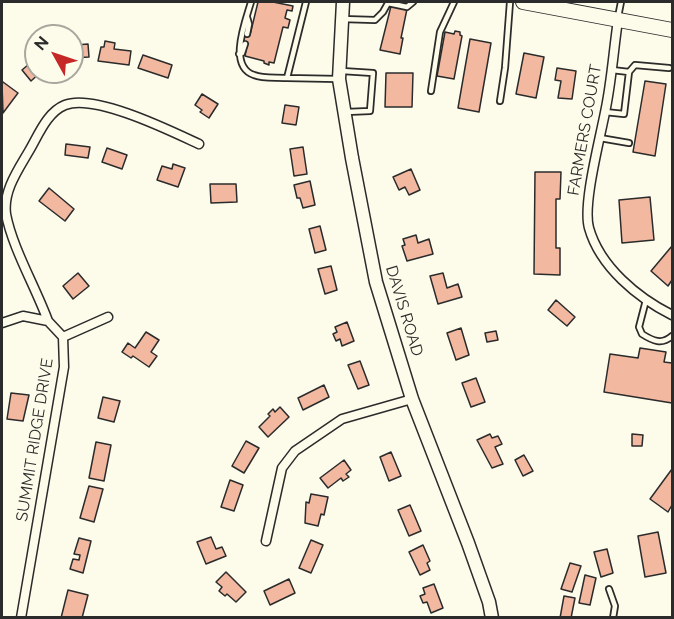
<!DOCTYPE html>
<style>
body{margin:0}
#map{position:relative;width:674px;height:619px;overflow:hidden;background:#fdfbea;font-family:Raleway,sans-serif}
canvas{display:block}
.frame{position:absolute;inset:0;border:3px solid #2b2b2b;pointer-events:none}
.north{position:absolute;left:24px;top:24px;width:60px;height:60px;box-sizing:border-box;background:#fdfbea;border:2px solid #a9a89e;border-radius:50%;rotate:310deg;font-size:16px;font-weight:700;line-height:24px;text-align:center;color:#2b2b2b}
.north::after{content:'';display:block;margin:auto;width:21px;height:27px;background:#c62828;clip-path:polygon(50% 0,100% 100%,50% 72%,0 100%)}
</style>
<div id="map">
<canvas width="674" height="619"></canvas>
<div class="frame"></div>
<div class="north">N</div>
</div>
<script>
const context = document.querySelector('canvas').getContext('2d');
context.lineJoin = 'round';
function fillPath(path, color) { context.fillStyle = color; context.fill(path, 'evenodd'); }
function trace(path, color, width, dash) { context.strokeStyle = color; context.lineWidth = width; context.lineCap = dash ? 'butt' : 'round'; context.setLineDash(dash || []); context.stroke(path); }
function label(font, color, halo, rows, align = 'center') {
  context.font = font + ' Raleway,sans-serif'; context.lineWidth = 4.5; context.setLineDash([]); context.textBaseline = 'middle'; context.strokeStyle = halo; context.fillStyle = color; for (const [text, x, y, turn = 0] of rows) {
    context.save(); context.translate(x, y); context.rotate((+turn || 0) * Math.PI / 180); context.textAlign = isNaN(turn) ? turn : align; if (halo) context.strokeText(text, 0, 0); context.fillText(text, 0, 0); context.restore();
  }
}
const building = new Path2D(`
 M258,2H273L293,6L292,11L287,10L285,18L290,20L288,28L283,27L274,63L269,62V65L264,63V61L245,56L247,45L242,43L244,34L250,35Z
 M391,6L407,9L401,38H403L400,54L380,50Z
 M455,31L460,32V35L462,36L454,79L437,76L445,32L454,34Z
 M470,39L491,43L479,112L458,108Z
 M76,40V45L88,44L89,57L72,58V41Z
 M105,41L115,43L114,49L131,51L129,65L98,61L101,47H104Z
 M524,53L544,57L536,98L516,94Z
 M143,55L172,65L168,78L138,68Z
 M36,58V72H41L31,81L22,70Z
 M557,68L576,71L572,99L558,98L561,81L555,80Z
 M386,73H413L412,107H385Z
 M645,81L666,84L655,156L633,152Z
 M3,82L18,93L3,113L2,84Z
 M202,94L218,104L209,118L200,112L202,110L195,105Z
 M285,105L299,107L296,125L282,123Z
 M66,144L90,147L88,158L65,155Z
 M303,147L307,174L294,176L290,149Z
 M107,148L127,155L122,169L102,162Z
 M173,164L185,168L178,187L157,180L162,166L172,169Z
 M411,169L420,190L409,195L405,187L399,190L393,177Z
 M535,172H561L560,199H556V248H560V275L534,274Z
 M310,181L315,205L303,208L300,198H297L294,185Z
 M210,184H236L237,202L211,203Z
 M49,188L74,209L65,221L39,201Z
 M650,197L654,240L622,243L619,200Z
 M320,226L326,250L315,253L309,229Z
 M416,235L418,243L429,239L433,254L407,261L402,246L405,245L403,239Z
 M672,246V280L668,286L651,271Z
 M331,266L337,290L325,294L318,269Z
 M78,273L89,286L73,299L63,286Z
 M443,273L447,288L458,284L462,297L438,304L430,276Z
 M556,300L575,317L567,326L548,310Z
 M347,322L354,341L342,346L340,339L336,341L333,334L337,332L335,327Z
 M461,328L469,355L456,360L447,333Z
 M496,331L498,340L487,342L485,333Z
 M146,332L159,340L151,352L157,356L149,367L133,356L131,358L122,352L128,343L135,348Z
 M640,348L666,352L664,362L672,363V403L604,392L610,354L638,358Z
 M360,361L369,385L358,389L348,365Z
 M476,378L485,402L471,407L462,383Z
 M324,385L329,397L303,410L298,398Z
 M11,393L29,395L23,421L7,419Z
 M103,397L120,401L114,422L98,418Z
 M280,407L289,417L268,437L259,427L270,416L268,414L273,409L275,412Z
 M490,434L492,438L498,436L502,444L495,447L503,464L492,468L477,440Z
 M632,434L643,435L642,446H632Z
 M246,441L259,448L244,473L232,466Z
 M96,442L111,445L104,481L89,478Z
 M391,452L401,476L389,481L380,457Z
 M524,455L533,471L523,476L515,460Z
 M344,460L351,470L346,474L349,477L343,481L341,478L328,488L320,478Z
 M672,469V505L668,512L650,499Z
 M230,480L243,485L234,511L221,507Z
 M89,486L103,489L94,522L80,518Z
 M311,494L328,497L324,515L321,514L318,526L305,523L306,502L309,503Z
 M410,505L421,531L409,536L398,510Z
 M658,532L666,573L645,577L638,536Z
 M211,537L216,549L222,547L226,556L206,564L197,542Z
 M79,538L91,541L83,573L70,569L73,559L79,560L80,555L74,554Z
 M311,540L323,545L311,573L299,568Z
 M423,545L430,561L427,563L430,570L420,575L409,552Z
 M607,549L613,573L601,577L594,552Z
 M570,563L581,566L572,592L561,589Z
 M226,572L246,592L236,602L227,594L225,596L219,591L222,587L216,582Z
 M585,575L596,578L590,605L579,603Z
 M289,579L295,593L270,605L264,591Z
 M434,584L443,608L431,613L427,602L423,603L420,596L425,594L423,588Z
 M68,590L88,595L82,618H61Z
 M564,596L575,598L571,618H560Z`);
fillPath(building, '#f2b8a0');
trace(building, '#2b2b2b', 1.5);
const lane = new Path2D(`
 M251,2C246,20 227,66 254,75C263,79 277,77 287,78
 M306,2L287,78L338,79
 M618,17L621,2
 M342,19L375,20L383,12L388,3L407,7L413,2
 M247,34L249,24L247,17
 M239,54L242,53L245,44
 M612,70L629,72
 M342,71L373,73L370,111L346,112
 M431,91L440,32L454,2
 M500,101L505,68L510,2
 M605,112L624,114L629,72L635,65L669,68
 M600,138L629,143
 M646,300L639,327L642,334C653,341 662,345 672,336
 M609,589L615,606L613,618`);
const street = new Path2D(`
 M618,20C614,47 612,75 607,102C602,132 582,203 589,228C600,267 638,298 672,315
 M48,321C36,288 12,247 6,214C3,191 18,170 29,151C38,136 47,112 65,105C94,93 171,131 199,144
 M2,323L23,316L48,321L63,337L64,367L21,618
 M63,337L108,317
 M266,541L282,468L295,451L342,419L412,399`);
const secondary = new Path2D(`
 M343,2L339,79L352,158L376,282L412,399L468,543L489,602L492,618`);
const primary = new Path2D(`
 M523,2L672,30`);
trace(lane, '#2b2b2b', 8);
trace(street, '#2b2b2b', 11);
trace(secondary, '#2b2b2b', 15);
trace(primary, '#2b2b2b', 16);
trace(lane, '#fdfbea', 4.5);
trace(street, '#fdfbea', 8);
trace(secondary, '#fdfbea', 12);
trace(primary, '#fdfbea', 14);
label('16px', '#2b2b2b', '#fdfbea', [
 ["FARMERS COURT",585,130,-80],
 ["DAVIS ROAD",404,311,73],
 ["SUMMIT RIDGE DRIVE",35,440,-81]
]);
</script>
